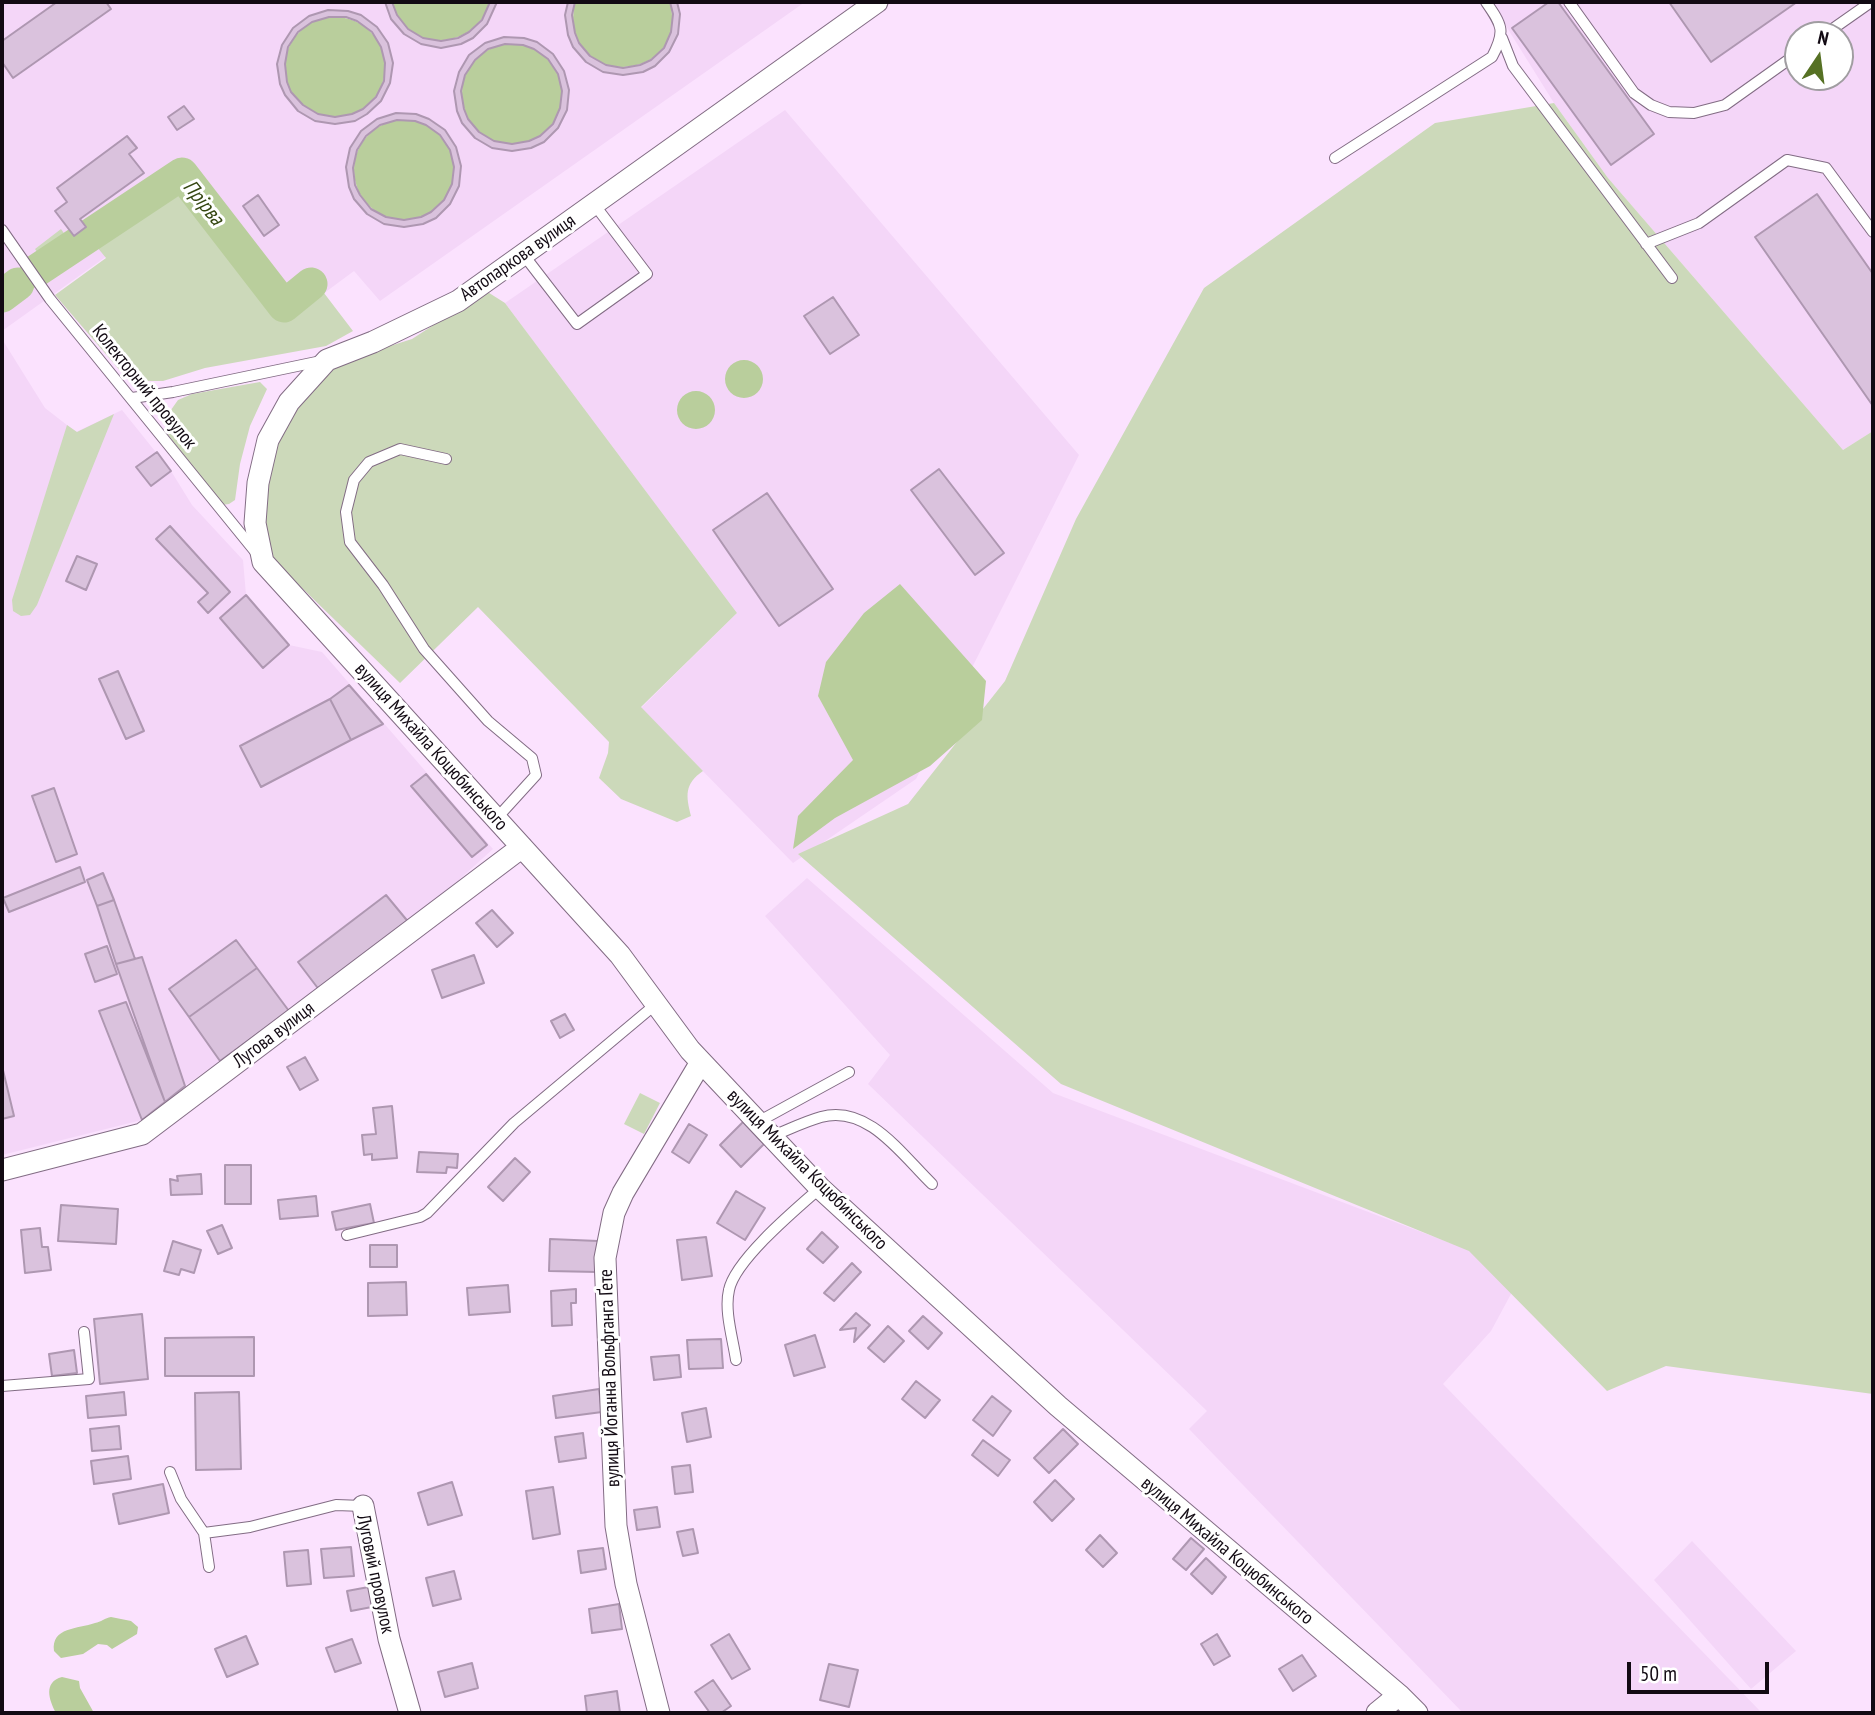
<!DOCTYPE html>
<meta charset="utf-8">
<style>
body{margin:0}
#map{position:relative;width:1875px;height:1715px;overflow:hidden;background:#fbe2fe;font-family:"PT Sans Narrow",sans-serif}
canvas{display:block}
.frame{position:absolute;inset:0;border:4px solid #120a13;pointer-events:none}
.north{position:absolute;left:1784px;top:21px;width:70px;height:70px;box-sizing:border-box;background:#fff;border:2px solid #a09da1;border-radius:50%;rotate:13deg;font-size:19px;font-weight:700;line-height:28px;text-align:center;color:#120a13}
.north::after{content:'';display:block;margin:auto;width:24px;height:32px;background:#567124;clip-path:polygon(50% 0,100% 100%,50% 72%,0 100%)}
.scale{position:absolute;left:1627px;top:1662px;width:142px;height:32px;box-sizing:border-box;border:4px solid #120a13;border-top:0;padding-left:9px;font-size:21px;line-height:24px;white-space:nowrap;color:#120a13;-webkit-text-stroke:5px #fff;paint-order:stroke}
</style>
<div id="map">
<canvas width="1875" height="1715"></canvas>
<div class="frame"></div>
<div class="north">N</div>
<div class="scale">50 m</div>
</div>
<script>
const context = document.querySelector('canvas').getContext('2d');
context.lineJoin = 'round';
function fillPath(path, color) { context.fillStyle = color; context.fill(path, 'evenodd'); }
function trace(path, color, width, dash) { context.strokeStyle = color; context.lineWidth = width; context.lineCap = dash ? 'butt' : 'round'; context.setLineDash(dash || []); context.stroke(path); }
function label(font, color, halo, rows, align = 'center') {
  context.font = font + ' "PT Sans Narrow",sans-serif'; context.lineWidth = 6; context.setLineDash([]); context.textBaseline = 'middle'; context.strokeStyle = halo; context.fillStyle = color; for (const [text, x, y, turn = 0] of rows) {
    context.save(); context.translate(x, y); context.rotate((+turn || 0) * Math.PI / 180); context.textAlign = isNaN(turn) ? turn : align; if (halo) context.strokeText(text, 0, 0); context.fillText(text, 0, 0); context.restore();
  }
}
fillPath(new Path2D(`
 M2,2H805L380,301L354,271L300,311L202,188L2,331Z
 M1491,2H1873V431L1843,450L1608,178L1554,103ZM1798,35H1840V77H1798Z
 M785,110L1079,455L916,779L793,863L641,708L737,613L505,303Z
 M2,339L45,408L76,432L122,410L171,471L192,505L243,560L246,595L289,645L322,652L493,849L410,924L185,1086L142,1120L2,1155Z
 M807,878L1053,1093L1485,1256L1518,1281L1491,1331L1443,1384L1762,1713H1463L1189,1429L1207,1411L868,1084L890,1055L765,916Z
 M1692,1541L1796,1651L1751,1689L1654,1580Z`), '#f4d6f8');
fillPath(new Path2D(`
 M1554,103L1608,178L1843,450L1873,431V1394L1666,1366L1607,1391L1469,1251L1061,1084L798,854L908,804L1005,681L1076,519L1204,288L1435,123Z
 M174,163L199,190L202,188L235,230L305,306L324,293L353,331L326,346L205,368L163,381H129L55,295L106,258L97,247L52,274L35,249L61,229L70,242L90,228L84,220Z
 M486,291L505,303L737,613L641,707L703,771C684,784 686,796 691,816L677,822L621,799L599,778L608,753L609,742L478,607L400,683L272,559L262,505L269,463L294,408L332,367L349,359L412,339Z
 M260,382L267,389L250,426L240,464L235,500L229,504L222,505L168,435L166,417L178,400L192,394Z
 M114,414L37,605L30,615L21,616L13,611L12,600L67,425L77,432Z
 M640,1093L660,1103L644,1134L624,1124Z`), '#ccd9ba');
fillPath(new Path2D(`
 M392,2H490C475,52 404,54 392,2Z
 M575,2H670C691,87 556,90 575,2Z
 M285 67a50 50 0 1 1 100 0a50 50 0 1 1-100 0Z
 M462 94a50 50 0 1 1 100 0a50 50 0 1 1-100 0Z
 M354 170a50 50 0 1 1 100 0a50 50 0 1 1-100 0Z
 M725 379a19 19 0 1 1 38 0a19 19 0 1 1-38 0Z
 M677 410a19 19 0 1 1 38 0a19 19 0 1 1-38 0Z
 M900,584L986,681L982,720L930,766L835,818L793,849L798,816L853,760L818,696L826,662L864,613Z
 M111,1617L131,1621L138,1627L137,1634L112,1649L107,1645L98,1644L83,1654L61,1658L54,1651C51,1627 78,1629 95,1623C101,1622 105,1618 111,1617Z
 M62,1677L79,1681L80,1688L94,1713H56C49,1700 43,1682 62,1677Z`), '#b9ce9c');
trace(new Path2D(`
 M36,271L182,174L284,306L311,284
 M2,296L18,284`), '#b9ce9c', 33);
const building = new Path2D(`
 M57,2H106L111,9L13,78L2,62V41Z
 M385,2H392L397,15L408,29L423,38L441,41L458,38L469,32L482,20L490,2H497L487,24L473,38L461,44L441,48L421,44L404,34L391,19Z
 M568,2H575L572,15L575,33L579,43L590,56L606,65L623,68L640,65L651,60L664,48L671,32L673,14L670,2H677L680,14L678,34L669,52L655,66L643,72L623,75L603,72L586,62L573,47L568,35L565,15Z
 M1549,2H1558L1654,134L1611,165L1512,28Z
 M1669,2H1797L1711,62Z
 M328,10L348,11L361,15L377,27L388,43L393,63L390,83L381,101L367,114L355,121L335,124L315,121L298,111L285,95L280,84L277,64L282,45L293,28L309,16ZM329,17H346L357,21L372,32L381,47L385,63L384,81L376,97L363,109L352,114L335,117L318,114L303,105L291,92L287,82L285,64L288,47L298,32L312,22Z
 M504,37L524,38L537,42L553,54L564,71L569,90L567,110L558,128L544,142L531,148L512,151L492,148L475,138L462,123L457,111L454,91L459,72L469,55L485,43ZM505,44L523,45L534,49L548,59L558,74L562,91L560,108L553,124L540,136L529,141L512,144L494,141L479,132L468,119L464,109L461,91L465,75L475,60L488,49Z
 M184,106L194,119L177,130L168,117Z
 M396,113L416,114L429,119L445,130L456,147L461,166L459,186L450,204L436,218L423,224L404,227L384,224L367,214L354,199L349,187L346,167L350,148L361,131L377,119ZM397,120L415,121L426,125L440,135L450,150L454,167L452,184L444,200L431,212L421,217L404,220L386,217L371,209L360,195L355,185L353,168L357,150L366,136L380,125Z
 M127,136L137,148L129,154L144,173L80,219L86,227L74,236L55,211L67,202L57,188Z
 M1817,194L1873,274V406L1755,237Z
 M258,195L279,225L264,236L243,206Z
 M833,297L859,335L830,354L804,316Z
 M157,452L171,471L151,486L136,467Z
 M939,469L1004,553L975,575L911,490Z
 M767,493L833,589L779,626L713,530Z
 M170,526L230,592L208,613L198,602L208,593L156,539Z
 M77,556L97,564L86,590L66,581Z
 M246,595L289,645L263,668L220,618Z
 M118,671L144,731L126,739L99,679Z
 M349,685L383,724L351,740L330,699Z
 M330,699L351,740L261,787L240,746Z
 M426,774L487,845L472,857L411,786Z
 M54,788L77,854L56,862L32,796Z
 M80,867L85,882L9,912L3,898Z
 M103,873L114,900L97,906L87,880Z
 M386,895L410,924L320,991L298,962Z
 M114,900L135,959L116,964L97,906Z
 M492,910L513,933L497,947L476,923Z
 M236,940L257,968L189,1017L169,989Z
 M107,946L117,974L95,982L85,954Z
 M474,955L484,983L442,998L432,970Z
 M142,957L185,1086L165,1102L116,964Z
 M257,968L289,1011L220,1061L189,1017Z
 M126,1002L165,1102L142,1120L99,1011Z
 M565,1014L574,1030L560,1038L551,1021Z
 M305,1057L318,1080L300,1090L287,1067Z
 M2,1066L14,1116L2,1119Z
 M392,1106L397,1158L372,1160V1154L364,1155L362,1135L376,1134L373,1108Z
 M743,1122L764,1144L741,1167L720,1145Z
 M689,1124L707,1135L689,1163L672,1152Z
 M419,1152L458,1154L457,1168L447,1167L446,1173L417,1172Z
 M515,1158L530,1172L503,1201L488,1187Z
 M225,1165H251V1204H225Z
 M201,1174L202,1194L171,1195L170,1179L178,1181L177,1176Z
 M736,1191L765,1208L745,1240L717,1223Z
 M316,1196L318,1216L280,1219L278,1200Z
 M370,1204L374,1223L336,1230L332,1212Z
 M61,1205L118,1209L116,1244L58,1241Z
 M222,1225L232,1248L218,1254L207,1231Z
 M40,1228L42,1247H48L51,1270L25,1273L21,1230Z
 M822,1232L838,1247L823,1263L807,1249Z
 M706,1237L712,1276L682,1280L677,1240Z
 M550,1239L598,1241L597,1272L549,1271Z
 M173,1241L201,1250L194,1273L181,1269L179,1275L164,1271Z
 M370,1245H397V1267H370Z
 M852,1263L861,1272L834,1301L824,1293Z
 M406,1282L407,1315L368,1316V1283Z
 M508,1285L510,1312L469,1315L467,1288Z
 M576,1289V1303H571L572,1325L552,1326L551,1291Z
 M856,1313L870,1325L854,1342L856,1328L840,1330Z
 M142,1314L148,1379L100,1384L94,1319Z
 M923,1316L942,1333L928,1349L909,1331Z
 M888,1326L904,1341L884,1362L868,1348Z
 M815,1335L825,1367L794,1376L785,1345Z
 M254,1337V1376H165V1338Z
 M721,1339L723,1368L689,1369L687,1340Z
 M74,1350L77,1373L52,1376L49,1354Z
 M679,1355L681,1377L654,1380L651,1357Z
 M916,1381L940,1400L925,1418L902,1399Z
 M599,1389L602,1412L556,1418L553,1396Z
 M124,1392L126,1415L88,1418L86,1396Z
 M239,1392L241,1469L196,1470L195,1393Z
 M992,1396L1011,1411L993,1436L973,1420Z
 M706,1408L711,1437L687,1442L682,1413Z
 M119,1426L121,1449L92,1451L90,1429Z
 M1063,1429L1078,1444L1049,1473L1034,1458Z
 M583,1433L586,1458L559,1462L555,1437Z
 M983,1440L1010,1460L998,1476L972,1455Z
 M128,1456L131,1479L94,1484L91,1461Z
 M690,1465L693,1492L675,1494L672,1467Z
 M1055,1480L1074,1499L1052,1521L1034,1502Z
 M452,1482L462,1515L428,1525L418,1493Z
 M163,1484L169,1513L119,1524L113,1494Z
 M553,1487L560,1534L533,1539L526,1491Z
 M657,1507L660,1527L637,1530L634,1510Z
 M693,1529L698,1553L683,1556L677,1532Z
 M1100,1535L1117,1553L1103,1567L1086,1550Z
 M1191,1538L1204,1549L1186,1570L1173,1559Z
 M351,1547L354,1576L324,1578L321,1549Z
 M603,1548L606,1569L581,1573L578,1551Z
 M308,1550L311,1584L287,1586L284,1552Z
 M1206,1558L1226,1577L1212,1594L1191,1574Z
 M454,1571L461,1599L433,1606L426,1578Z
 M374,1586L377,1606L351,1611L347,1591Z
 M619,1604L622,1629L592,1633L589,1609Z
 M729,1634L750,1669L732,1679L711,1645Z
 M1217,1634L1230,1656L1214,1665L1201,1644Z
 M246,1636L258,1664L227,1677L215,1649Z
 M352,1639L361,1663L335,1672L326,1648Z
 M1302,1655L1316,1676L1293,1691L1279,1669Z
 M472,1663L478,1688L445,1697L438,1672Z
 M829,1664L858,1670L849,1707L820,1700Z
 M713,1680L731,1706L721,1713H710L695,1692Z
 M617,1691L620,1713H587L585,1696Z`);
fillPath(building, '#dac2dd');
trace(building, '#ae97b1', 2);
const lane = new Path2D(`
 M1569,2L1634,93L1651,105L1669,112L1694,113L1725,105L1798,53
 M1824,35L1871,2
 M1502,38L1513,66L1672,278
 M1335,158L1492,57C1506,31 1502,25 1486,2
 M2,230L50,299L258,555
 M1646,244L1699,223L1787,160L1826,168L1873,232
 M523,254L577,324L647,274L594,204
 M132,398L173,392L321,361
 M446,459L400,449L369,462L354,480L346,512L350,542L383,585L424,649L488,721L532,758L536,775L496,819
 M756,1123L849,1072
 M770,1137C786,1131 803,1122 821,1117C868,1104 902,1155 932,1184
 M347,1235L420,1217L427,1213L514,1123L656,1004
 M736,1360C733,1339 724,1311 729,1290C735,1260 796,1209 820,1188
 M2,1386L89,1379L84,1332
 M170,1472L181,1499L204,1533L209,1567
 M204,1533L250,1527L336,1505L363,1506`);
const street = new Path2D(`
 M877,2L458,301L373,342L327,360L289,402L268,440L258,483L255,523L263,562L620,955L690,1050L820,1188L1058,1406L1399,1695L1417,1713
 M2,1170L142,1134L522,847
 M363,1506L389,1639L410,1713
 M659,1713L626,1584L616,1526L605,1258L614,1213L623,1193L701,1062
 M1377,1713L1399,1695`);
trace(lane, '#826c84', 12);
trace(street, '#826c84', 23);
trace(lane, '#fff', 10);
trace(street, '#fff', 21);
label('19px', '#120a13', '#fff', [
 ["Автопаркова вулиця",518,258,-35],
 ["Колекторний провулок",144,387,51],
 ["вулиця Михайла Коцюбинського",431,747,48],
 ["Лугова вулиця",274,1035,-37],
 ["вулиця Михайла Коцюбинського",807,1170,45],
 ["вулиця Йоганна Вольфганга Ґете",610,1378,-92],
 ["вулиця Михайла Коцюбинського",1227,1551,40],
 ["Луговий провулок",375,1574,78]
]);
label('italic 21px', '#354711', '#fff', [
 ["Прірва",203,203,51]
]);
</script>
